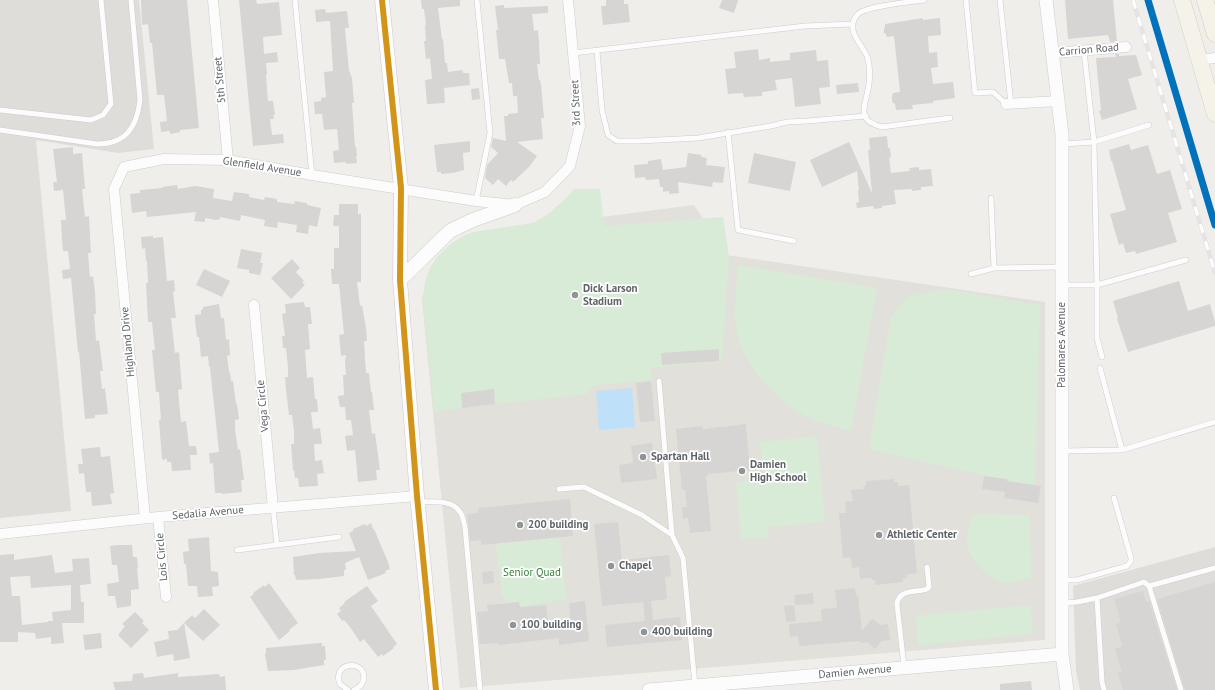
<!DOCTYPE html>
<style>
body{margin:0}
canvas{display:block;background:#efeeea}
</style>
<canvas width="1215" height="690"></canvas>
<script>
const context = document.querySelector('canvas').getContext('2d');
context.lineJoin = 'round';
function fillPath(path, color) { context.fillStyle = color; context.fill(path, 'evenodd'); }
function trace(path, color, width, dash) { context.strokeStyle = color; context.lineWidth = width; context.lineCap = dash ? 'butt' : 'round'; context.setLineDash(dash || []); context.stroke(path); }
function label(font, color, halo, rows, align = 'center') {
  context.font = font + ' "PT Sans",sans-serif'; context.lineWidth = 3.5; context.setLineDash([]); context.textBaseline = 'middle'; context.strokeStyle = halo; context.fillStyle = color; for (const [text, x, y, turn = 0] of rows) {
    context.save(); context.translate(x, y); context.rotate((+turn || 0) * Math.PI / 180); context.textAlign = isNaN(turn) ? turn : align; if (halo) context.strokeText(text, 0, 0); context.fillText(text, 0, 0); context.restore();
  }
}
fillPath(new Path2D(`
 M0,0H139L154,149L118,153L36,140L71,511L0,518Z
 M1215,547V690H1080L1076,671L1073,586Z`), '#dfddda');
fillPath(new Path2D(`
 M694,205L727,255L1045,302V640L460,688L422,299L430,268L455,243L478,233Z`), '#e2e0da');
fillPath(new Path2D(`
 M574,189H600L604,226L723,217L729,256L722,361L650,368L652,380L595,385L591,388L587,394L434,411C432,387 430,364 427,341C426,324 422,306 424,289C427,262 448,241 473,232L533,223L547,215L563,201Z
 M738,265L877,288L851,431L818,422L791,408L760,379L740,346L734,317Z
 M946,289L1040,305L1035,487L869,449L891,317L907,297Z
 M817,436L825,522L768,527L769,537L741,539L736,482L764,479L760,442Z
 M973,514L1030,515L1031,578C1024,579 1016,583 1009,583C990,581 969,562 967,542C966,532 970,523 973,514Z
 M560,537L566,599L520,607L519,602L510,603L502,596L496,543Z
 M1030,605L1033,634L918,645L916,616Z`), '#d8ebd6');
fillPath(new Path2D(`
 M632,388L635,427L599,430L596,391Z`), '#bfe0f9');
fillPath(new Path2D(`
 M141,0H187L199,128L180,130V132L170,134V131L161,132L160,122L167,121L164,95H157L152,43H150L148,24L143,25L142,24Z
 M239,0H256L257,4L279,2L282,35L263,37L264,54L277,52L278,62L266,63L267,74L266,75L268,101H273L275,115H273L274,119H270L272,135L283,134L284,143L253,146Z
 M421,0H460V6L438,8L442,39H443L445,63H447L448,72L462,70L463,73H469L470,85L444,88L445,103L427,104L425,80L432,79L430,58L426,59L424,41H426L425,25H426L424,9H422Z
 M606,0H624V4H628L630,22L603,25L601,6H606Z
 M722,0H738L734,13L719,8Z
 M1065,0H1113L1117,41L1110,42L1108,35L1068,39Z
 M504,5V8L548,6V13L532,14L534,31L538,30L539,42L540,64H537L539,80H540L541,84L544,118H541L543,139L517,142L537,156L530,166L513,182L511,180L506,186L498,179L493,185L485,178L487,165L498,153L491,147L493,138L506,141L504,116H508V114L518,113L517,96H513L512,83H509L505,59H499L496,30H498L495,6Z
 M325,9L326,13L347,11L349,28H345L349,70L352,78L354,103H352L355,147L356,146L357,156H356L357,163L346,164V162L334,163L333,151L339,150L337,129L324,130L322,114H315L314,102L321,101V98L326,97L324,72L333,71L330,21L316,22L315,10Z
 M923,18V20L940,18L941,35L928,36L929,53L937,52L938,67L931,68L933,84L953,82L955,98L933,101V103L912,105L913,109L896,110L895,104L892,102V96L893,93L900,92L894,36L887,37L886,34L884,33V28L885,27V24Z
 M758,49L759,60L770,58V62L790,60V53L816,50L817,61L828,60L830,87L819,88L821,104L795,107L792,78L775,80L777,90L762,92V96L744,97L743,93L728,94L725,69L736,68L734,52Z
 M1115,54H1119V56L1136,55L1142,75L1128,79L1137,109L1102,120L1099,111L1101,110L1096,58L1116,57Z
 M858,83L859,92L837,94L836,85Z
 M479,88L480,99L472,100L471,89Z
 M887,136L888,148H890L891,157L889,158L891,173L910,171L909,168L919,167V170L931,169L933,186L921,187V190L912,191V189L894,190L896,204L882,206V208L874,209L873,206L857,208L856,203L859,202L858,190H859L857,171L822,187L810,160L849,142L872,193L868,150H870L869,138Z
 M470,141V152L463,153L464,170L453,173L441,174V172H437L434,145Z
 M1129,144L1131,150L1148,145L1157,174L1170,170L1182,209L1168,213L1177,242L1136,254L1135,251L1126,253L1123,243L1119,245L1110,214L1126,210L1112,161H1111L1109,150Z
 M73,147V154L82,153L85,189H82L85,217L89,216L91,253H88L90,277L93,276L95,292L96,314H94L96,341L99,340L103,371H100L102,389L105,388L108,414L95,415V418L85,419L79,352H78L71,278L63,279L62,270L70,269L68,251H63L62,241L61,220H66L63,190L54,191L53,182H57L53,149Z
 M688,153L702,155L701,157L707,158L706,165L725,167L723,183L713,182L712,187L678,182L679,193L669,194V191L663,192V187H660L659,179L646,180L645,177L635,178L634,165L648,164V161L661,159L663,170L686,167Z
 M754,153L796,162L790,191L748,183Z
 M177,185L178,189L195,186L214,189L213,198L232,201L234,192L249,194V197L264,200L265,197L277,199V202L294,204L295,201L307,203V205L321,208L317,227L309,225L308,234L296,232L297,225L278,222L277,228L264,226L265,220L241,215L240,221L220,217V219L216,220L205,218V222L194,221L196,212L147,217L146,211L132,213L130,194L140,193V190L162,188V187Z
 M339,204H358V214H361V282H357L360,306L362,305L366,328L367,341H364L366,373H369L371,392H372L374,410H369L372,434L375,433L380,470H376L377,480L358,482L355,450L347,451L345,436L353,435L351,420H346L345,407H340L338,396L344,395L343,375H346L345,362L346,355L341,356L339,335L344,334L339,284H332L331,269H334V248H339V226H333L334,215H339Z
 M153,236V238L163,237L167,281L174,280L175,291L173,292L176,318H171L175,353L179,352L182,389L178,390L181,422L186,421L189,446H196L197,455H190L191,470L172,471L171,462H167V459L162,460L159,420L161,419L160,407L159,392H156L152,350H155L152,322H148L146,283H148L147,261H146L145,248L142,249L141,237Z
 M241,249L262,253L260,263H263L260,275L249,273V270L237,268Z
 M292,259L300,268L296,272L304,281L302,282L305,285L291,299L271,278Z
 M204,269L230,281L222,297L196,285Z
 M1179,281L1188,311L1210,304L1215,322V326L1128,352L1117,319L1118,318L1113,301Z
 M304,302L305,307H310L312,324H308L310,349L305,350L307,378L313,377L315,399H317L318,412H311L313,429L320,428L322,444H314L315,461L322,460L324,473L317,474L318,486L299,487L298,478H295L294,470H293L291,444H294V431L292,415H289L286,390L285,377H288V368L286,348H283L282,336H285L282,314L286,313L285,304Z
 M219,304L221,318H224L226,340L229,339L230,355L227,356L229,372H230L231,381H233L236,404H237L239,419L235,420V429L238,450L240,449L244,480H241L242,492L222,494V493H215L213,463L210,464L209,453L219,452L210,367H209L208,356L201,357L199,337H197L195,320V315L201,314V310L203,309V307Z
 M719,349V361L662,365L661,353Z
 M651,381L655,421L640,422L636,383Z
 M494,389L495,404L462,408L461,393Z
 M746,424L750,470L708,474V476H706L711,531L690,533L688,518L683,519L682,507H687L685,490H682L676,429L703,426V429Z
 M652,443L657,479L621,483L619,465L633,463L631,446Z
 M100,447L101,457L110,456L114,493L110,494L112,504L92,506L91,492H86L84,473L79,474L78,464H83L81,449Z
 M984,476L1007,479V481L1041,486L1038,503L1004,498L1005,492L982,489Z
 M894,479V482H898V486L909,485L917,573L906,575L907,578H903V582L875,585V580H872V578L860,579L859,567L852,568L851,557L843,558L839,513H846L845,502L853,501L851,490L864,489L863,486H866V481Z
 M570,499L573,536L481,545V540L470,541L467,514L478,513V508Z
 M618,522L622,560L669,555L671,576L665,577L667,599L651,601L653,620L680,617L682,640L607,647L605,625L645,621L643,602L602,606L594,524Z
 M371,523L373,529H374L388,562L390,569L385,571L386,573L368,580L359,557L345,563L346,570H344V576L319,579L296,580L295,575H294L293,557L319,553L356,551L349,533L353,531V529L365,524L366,526Z
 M209,537L211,571L218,572L219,586L212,587L213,596L198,597L197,586H188L186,564H184L183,552L189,551L188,539Z
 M119,545H132L133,557H137L138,567L137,568L139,589L131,590V606L117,608L115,596H108L107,584L119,582L117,565H112L110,546Z
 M14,554V560L52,555L55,573L73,571L72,559L89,558L91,584L80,585L81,602H84V623H62L64,643L51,644V637L36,639L35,633L18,632V642H0V555ZM30,576L31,588L71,585V610L52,612L53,621H48V622L22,625L20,596H12L10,577Z
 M493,571L494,583L483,584L482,572Z
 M1215,582V690H1185L1157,599Z
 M269,583L298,623L289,630L290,631L279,640L250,597L254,594L253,593L264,585L265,587Z
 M367,586L378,601L371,606L397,644L393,647L394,648L386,654L383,656L382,654L378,657L364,639L360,642L350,627L344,620L342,621L337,614L341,611L339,608L345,603L344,602Z
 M855,588L856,596H858L862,631L872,619L881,625L888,624L890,640L882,641L875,649L867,642L860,643V641L799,646L798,636L790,637L789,624L822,621L821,609L837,608L835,590Z
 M1143,591L1146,602L1149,601L1177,690H1123L1118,673L1122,672L1115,649L1122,646L1116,624L1121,622L1114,599Z
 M813,593L814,604L795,605L794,595Z
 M585,601L589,641L559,645V638L498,645V643L480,644L477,612L488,611L487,605L519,602L520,607L546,605L549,628L571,626L569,603Z
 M794,605L796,621L786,622L784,606Z
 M204,609L220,625L203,641L184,623L192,615L195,618Z
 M135,612L144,621L142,623L149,630L131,648L118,635L125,626L122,624Z
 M184,623L190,658L174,661L173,654L157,657L154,642L169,639L168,631L177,630Z
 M101,633L102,648L85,650L83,635Z
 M319,643H322V646H325L326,660H324V665L294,670L268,671L265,654L266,653V648Z
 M143,673L144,678L178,673V677L219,674L220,677L225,676L226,690H115L113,682L132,681L133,674Z
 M1031,681L1032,690H1000V684Z`), '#d6d5d3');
const service = new Path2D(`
 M295,0L312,175
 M924,0C911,2 864,6 857,15C845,30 861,43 867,56C870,65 870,75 869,84C867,103 853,120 882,127L950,118
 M966,0L975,93L993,92L1006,104
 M1000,0L1011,104
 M597,51L602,110L608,135L617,141H639L698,138L771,126L787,122L807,121L866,116
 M1084,51L1094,142L1149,125
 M573,53L805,26L853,24
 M0,110L91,120L103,115L111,104L101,0
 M0,130L97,144C126,144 137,127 140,100L131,0
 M728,132L738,230L794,241
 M1063,144L1094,142L1097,285L1186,260
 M991,198L994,268
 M476,201L490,133L477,0
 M971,274L994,268L1061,267
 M1063,285H1097V338L1102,357
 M1100,368L1122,450
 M659,381L672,535L683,558L695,685
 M1063,451L1122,450L1215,422
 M559,489L584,487L642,515L672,535
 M419,502C432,502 452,499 460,512C463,516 464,523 465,527L480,690
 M273,508L277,545
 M237,550L339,537
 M1062,580H1077L1127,566L1131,561V558L1114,498
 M1063,603L1077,602L1097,598
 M904,666L897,604C899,588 917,593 927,589L929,587L927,567
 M348,690L340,684C331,663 364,658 364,678C363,684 359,688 354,690
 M1104,690L1102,682L1097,598L1144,582L1149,586
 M1181,690L1149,586L1215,568`);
const minor = new Path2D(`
 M213,0L228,160
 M1053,53L1126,47
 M1199,60L1215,58
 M1006,104L1058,101
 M254,305L273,508
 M158,517L166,597
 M145,518L114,189L124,167L164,159L228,160L312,175L476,201L515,205L545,192L570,166L580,126L568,0
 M0,534L158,517L417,496`);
const tertiary = new Path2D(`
 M1046,0L1062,134V654L1067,690
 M649,690L1062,654`);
const secondary = new Path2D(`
 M382,0L401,188L400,280L417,496L436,690
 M400,280L450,231L473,220L515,205`);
const primary = new Path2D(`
 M1182,0L1215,114
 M1205,0L1215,34`);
trace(service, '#cbcccc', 6);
trace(minor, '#cbcccc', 11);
trace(tertiary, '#cbcccc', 14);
trace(secondary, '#cacacb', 15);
trace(primary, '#d7ceb8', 17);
trace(service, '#fdfcfc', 5);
trace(minor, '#fdfcfc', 10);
trace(tertiary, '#fdfcfc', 13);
trace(secondary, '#fdfcfc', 14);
trace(primary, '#f4f2e9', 16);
const rail = new Path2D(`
 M1133,0L1215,273`);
trace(rail, '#e4e4e4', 4.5);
trace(rail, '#fff', 3, [9]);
trace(new Path2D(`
 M382,0L401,188L400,280L417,496L436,690`), '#d1951a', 6);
trace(new Path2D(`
 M1148,0L1215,225`), '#0072bc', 7);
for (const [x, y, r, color] of [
 [575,295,4,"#919496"],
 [643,457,4,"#919496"],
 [742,471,4,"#919496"],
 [520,525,4,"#919496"],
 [879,535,4,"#919496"],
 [611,566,4,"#919496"],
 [513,625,4,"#919496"],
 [644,632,4,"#919496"]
]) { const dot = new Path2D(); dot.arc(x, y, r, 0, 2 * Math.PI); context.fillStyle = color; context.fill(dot); trace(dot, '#fff', 1.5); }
label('11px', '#5f6368', '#fff', [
 ["Carrion Road",1089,50,-5],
 ["5th Street",220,80,-95],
 ["3rd Street",576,103,-93],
 ["Glenfield Avenue",262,167,9],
 ["Highland Drive",128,342,-95],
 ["Palomares Avenue",1062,345,-90],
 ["Vega Circle",263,406,-95],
 ["Sedalia Avenue",208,513,-5],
 ["Lois Circle",162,557,-95],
 ["Damien Avenue",855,672,-5]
]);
label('bold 11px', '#5f6368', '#fff', [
 ["Dick Larson",583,289],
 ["Stadium",583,302],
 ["Spartan Hall",651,457],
 ["Damien",750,465],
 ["High School",750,478],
 ["200 building",528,525],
 ["Athletic Center",887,535],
 ["Chapel",619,566],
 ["100 building",521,625],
 ["400 building",652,632]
], 'left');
label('11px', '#348238', '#fff', [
 ["Senior Quad",532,573]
]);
</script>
